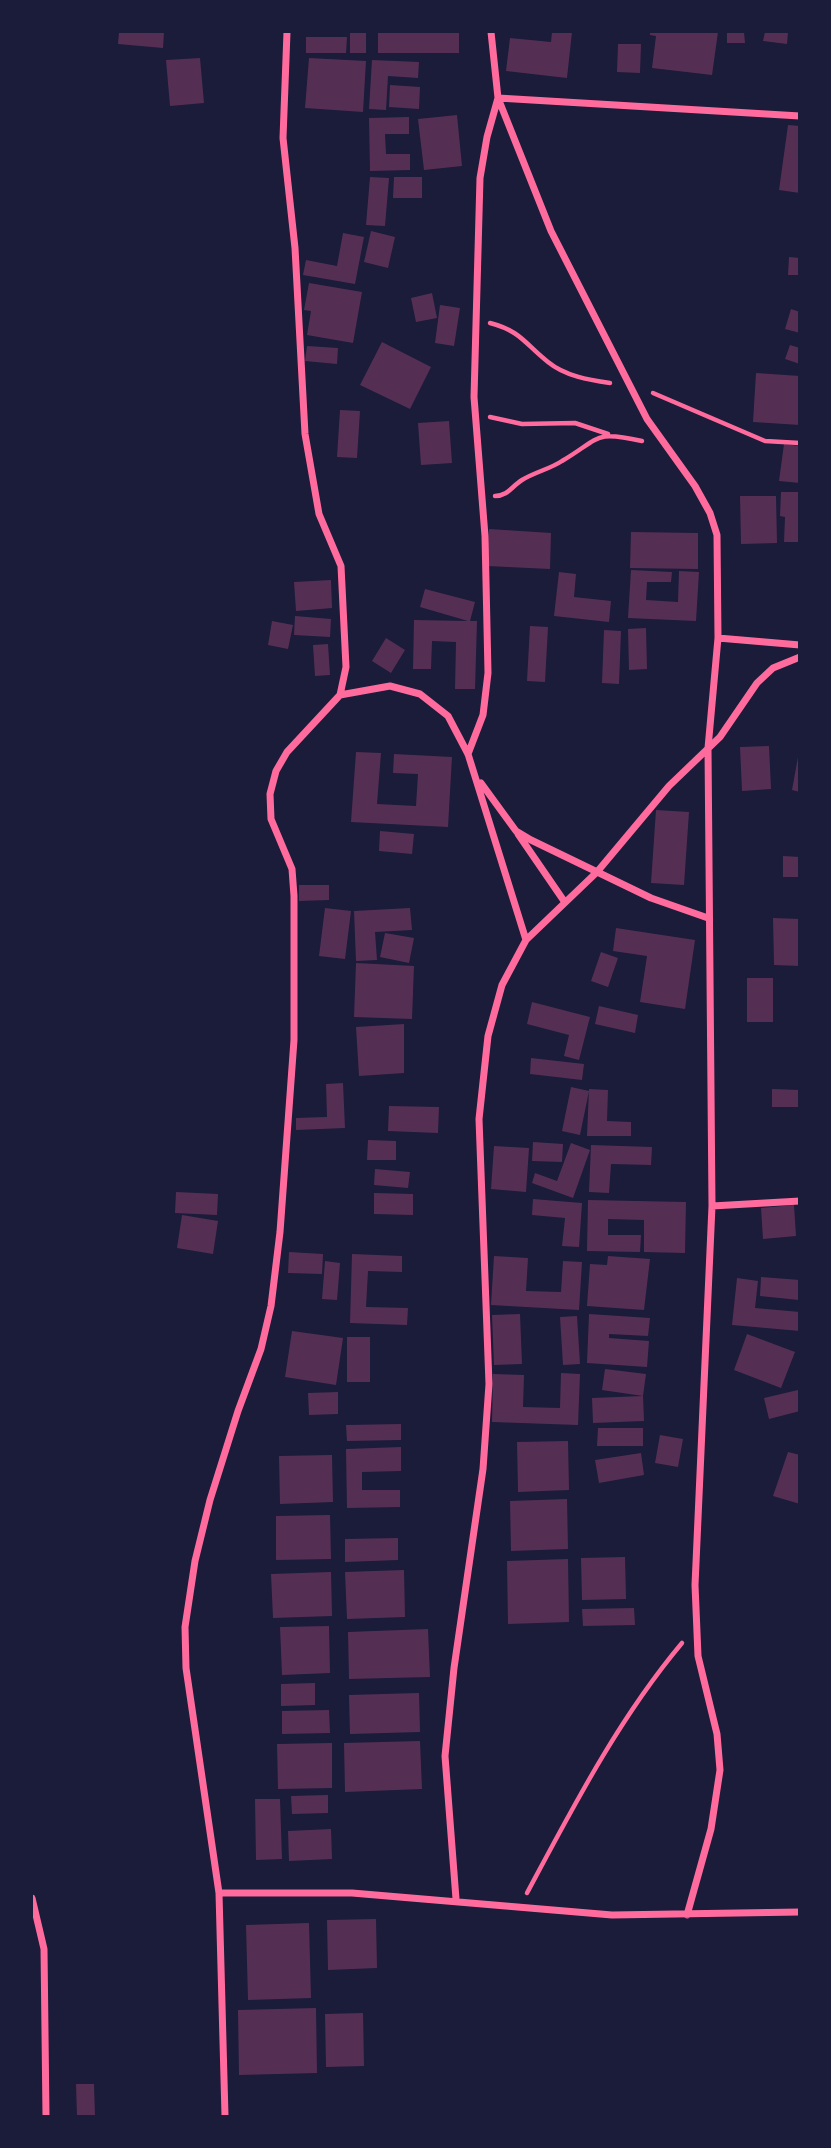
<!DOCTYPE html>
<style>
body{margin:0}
#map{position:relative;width:831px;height:2148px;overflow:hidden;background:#1b1b3a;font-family:"PT Sans",sans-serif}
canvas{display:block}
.frame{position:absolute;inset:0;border:33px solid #1b1b3a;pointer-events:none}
</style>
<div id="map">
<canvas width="831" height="2148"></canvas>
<div class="frame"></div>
</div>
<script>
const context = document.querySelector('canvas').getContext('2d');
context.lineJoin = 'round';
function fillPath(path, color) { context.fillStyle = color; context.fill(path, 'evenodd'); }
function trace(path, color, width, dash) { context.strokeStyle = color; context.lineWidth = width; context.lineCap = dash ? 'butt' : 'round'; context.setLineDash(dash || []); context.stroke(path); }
fillPath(new Path2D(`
 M119,32H164L163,48L118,44Z
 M350,32H366V53H350Z
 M378,32H459V53H378Z
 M552,32H572L567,78L506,71L510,38L551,42Z
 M650,32H718L712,75L652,68L656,36L650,35Z
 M727,32H744L745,43H727Z
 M765,32H788L787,44L763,41Z
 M306,37H347L346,53H306Z
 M618,44H641L640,73L617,72Z
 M200,58L204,103L170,106L166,60Z
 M309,58L366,61L363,112L305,108Z
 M372,60L419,62L418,78L388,76L386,110L369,109Z
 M390,85L420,87L419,109L389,107Z
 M457,115L462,166L424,170L418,119Z
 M409,117V134H385L386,154H410V170L370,171L369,118Z
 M788,125L800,126V193L779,190Z
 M370,177L389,178L385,226L366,225Z
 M394,177H422V198H393Z
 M371,231L395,237L388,268L364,262Z
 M343,233L364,237L355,284L303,275L306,260L337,266Z
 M789,257L800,258V275H788Z
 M309,283L362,292L353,343L307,335L311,311L304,310Z
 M432,293L437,318L416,322L411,298Z
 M440,305L460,308L454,346L435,343Z
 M791,309L800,312V333L785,329Z
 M382,342L431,367L410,409L360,385Z
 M790,345L800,348V364L785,359Z
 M307,346L338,348L337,364L305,361Z
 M756,373L800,376V425L753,422Z
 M340,410L360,411L357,458L337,457Z
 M449,421L452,463L421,465L418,423Z
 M784,444L800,446V483L779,481Z
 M781,492H800V542H784L785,517L780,516Z
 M740,496H776L777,543L741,544Z
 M489,529L551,533L550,569L487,566Z
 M631,532L698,533V569L630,568Z
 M631,570L672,572L671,582H647L646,600L678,602L679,571L699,572L696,621L628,618Z
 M559,572L576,574L574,597L611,601L609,622L554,616Z
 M331,580L332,608L296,611L294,582Z
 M425,589L475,602L470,621H477L475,689H455L456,642L432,641L431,669H413L414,620L468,621L420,607Z
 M295,616L331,619L330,637L294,635Z
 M272,621L293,625L288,649L268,645Z
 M530,626L548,627L545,682L527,681Z
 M646,628L647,669L629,670L628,629Z
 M604,630L621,631L619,684L602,683Z
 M386,638L405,650L391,673L372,661Z
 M328,644L330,675L315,676L313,645Z
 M769,746L771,789L742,791L740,747Z
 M356,752L381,753L377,804L416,806L418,774L393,773L394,754L452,757L448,827L351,822Z
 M798,757H800V792L792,790Z
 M656,810L689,812L684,885L651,883Z
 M380,831L414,834L412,854L379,851Z
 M783,856L800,857V877H783Z
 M299,885H329V900L299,901Z
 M325,908L351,911L345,959L319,956Z
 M410,908L412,930L375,932L377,960L356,961L354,911Z
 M773,918L800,919V966L774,965Z
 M616,928L695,940L685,1009L640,1002L647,956L613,951Z
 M385,933L414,938L409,963L380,957Z
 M601,952L618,958L608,987L591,981Z
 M356,963L414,966L412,1019L354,1017Z
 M747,978H773V1022H747Z
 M532,1002L590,1017L579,1060L564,1056L569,1035L527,1024Z
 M599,1006L638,1015L635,1033L595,1024Z
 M404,1024V1073L359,1076L356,1027Z
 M531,1058L584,1064L582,1080L530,1074Z
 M343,1083L345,1128L296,1130V1118L327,1117L326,1084Z
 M571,1087L589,1091L580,1135L562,1131Z
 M589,1089L608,1090L607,1121L631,1122V1136H587Z
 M772,1089L800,1090V1107H772Z
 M389,1106L439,1107L438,1133L388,1131Z
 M368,1140L396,1141V1160H367Z
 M533,1142L563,1144L562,1162L532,1161Z
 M571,1143L590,1150L573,1198L532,1183L535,1173L557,1181Z
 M591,1145L652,1147L651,1165L611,1164L609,1193L589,1192Z
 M494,1146L529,1148L526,1192L491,1189Z
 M375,1169L410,1172L408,1188L374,1185Z
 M176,1192L218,1194L217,1215L175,1213Z
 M374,1193L413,1194V1215L374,1214Z
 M533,1199L582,1203L579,1247L562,1246L565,1218L532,1215Z
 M588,1200L686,1202L685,1253L644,1252V1220L608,1219V1235H641L640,1252L587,1251Z
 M794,1205L796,1236L763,1239L761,1208Z
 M182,1215L218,1221L213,1254L177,1248Z
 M289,1252L323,1254L322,1274L288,1273Z
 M352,1254L402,1256V1272L368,1271L366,1307L408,1308L407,1325L350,1323Z
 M494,1256L528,1258L526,1291L561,1292L563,1261L582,1262L579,1310L491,1305Z
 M608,1256L650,1259L644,1310L587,1306L590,1264L607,1265Z
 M325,1261L340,1263L337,1300L322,1299Z
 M761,1277L800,1280L799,1300L760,1296Z
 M737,1278L758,1281L755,1308L800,1312V1331L732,1325Z
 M520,1314L522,1364L494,1365L492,1315Z
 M589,1314L650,1318L648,1336L609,1334V1338L649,1341L647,1367L587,1363Z
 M577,1316L580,1364L563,1365L560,1317Z
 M292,1331L343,1338L336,1385L285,1377Z
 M747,1334L795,1352L781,1388L734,1370Z
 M347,1337H370V1382H347Z
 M605,1369L646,1374L643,1396L602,1390Z
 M561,1373L580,1374L578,1425L492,1422L493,1374L524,1375L523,1407L560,1408Z
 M798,1390L800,1411L769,1419L764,1398Z
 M338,1392V1414L309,1415L308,1393Z
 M643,1396L644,1421L593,1423L592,1398Z
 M401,1424V1440L347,1441L346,1425Z
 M598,1428H643V1446H597Z
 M660,1435L683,1439L678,1467L655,1463Z
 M568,1441L569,1490L518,1492L517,1442Z
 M401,1447V1471L362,1472V1490H400V1507L347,1508L346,1449Z
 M788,1452L800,1455V1504L773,1496Z
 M641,1453L644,1475L599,1483L595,1460Z
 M332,1455L333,1502L280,1504L279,1456Z
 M567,1499L568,1549L511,1551L510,1501Z
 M330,1515L331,1559L276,1560V1516Z
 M398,1538V1560L345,1562V1539Z
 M625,1557L626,1599L582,1600L581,1558Z
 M568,1559L569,1622L508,1624L507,1561Z
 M404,1570L405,1617L347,1619L345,1572Z
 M331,1572L332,1616L273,1618L271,1574Z
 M634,1608L635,1625L583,1626L582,1609Z
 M329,1626L330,1673L282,1675L280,1627Z
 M428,1629L430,1677L349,1679L348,1632Z
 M315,1683V1705L281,1706V1684Z
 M419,1693L420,1732L350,1734L349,1695Z
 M329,1710L330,1733L282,1734V1711Z
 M420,1741L422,1789L345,1792L344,1743Z
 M332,1743V1788L278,1789L277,1744Z
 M328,1795V1813L292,1814L291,1796Z
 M255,1799H280L282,1859L256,1860Z
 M331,1829L332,1859L289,1861L288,1831Z
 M376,1919L377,1968L328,1970L327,1920Z
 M309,1923L311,1998L248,2000L246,1925Z
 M316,2008L317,2073L239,2075L238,2010Z
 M363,2013L364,2066L326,2067L325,2014Z
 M76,2084H94L95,2116H77Z`), '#542f53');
trace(new Path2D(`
 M490,323C521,331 525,344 548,362C565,376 589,380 610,383
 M653,393L765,441L800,443
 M490,417L522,424L575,423L608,434
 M495,496C508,496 512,486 522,480C535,472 550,469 562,461C601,438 593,430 642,441
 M527,1893C573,1807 619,1718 682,1643`), '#ff6b9d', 4.5);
trace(new Path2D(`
 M491,32L498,98L551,231L647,419L695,486L710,513L717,535L718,638L708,748L712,1206L695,1585L698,1656L717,1734L720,1770L711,1829L687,1915
 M718,638L800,645
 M340,695L390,686L420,694L448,716L468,754L526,940
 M468,754L483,715L488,673L485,536L474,397L480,178L487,137L498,98L800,116
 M481,783L516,831L531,840L651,898L708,918
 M518,834L564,901
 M712,1206L800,1201
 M219,1893H352L612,1915L800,1912
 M32,1898L44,1949L46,2116
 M456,1899L445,1756L454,1668L483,1469L489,1384L479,1119L488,1036L502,985L526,940L597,872L669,786L720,737L757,683L773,668L800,657
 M225,2116L219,1893L186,1668L185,1627L195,1561L210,1500L238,1411L261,1349L271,1306L280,1232L294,1040V896L292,869L271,819L270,794L276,771L287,752L340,695L346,667L341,566L319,514L305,434L295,248L283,138L287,32`), '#ff6b9d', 7);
</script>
